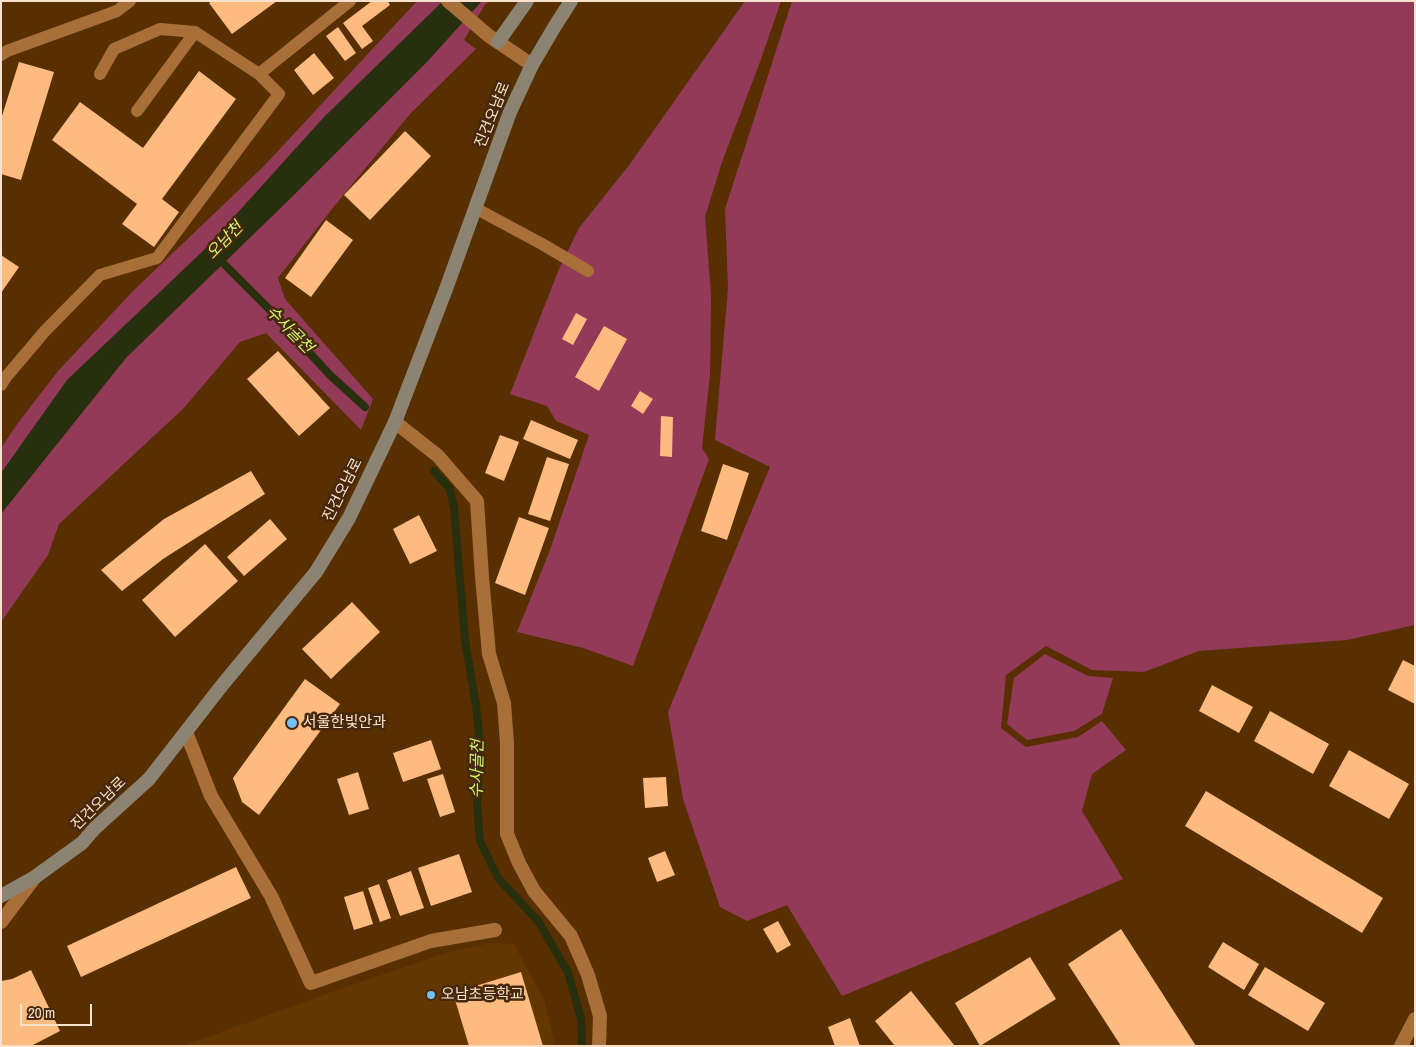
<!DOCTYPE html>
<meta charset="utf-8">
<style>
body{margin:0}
#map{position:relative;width:1416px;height:1047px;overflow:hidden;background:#582f00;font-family:"Archivo Narrow",sans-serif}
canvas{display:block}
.frame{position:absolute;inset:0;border:2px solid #fce2cd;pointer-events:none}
.scale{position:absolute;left:20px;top:1004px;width:72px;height:22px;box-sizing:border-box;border:2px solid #fce2cd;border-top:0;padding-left:6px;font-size:15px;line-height:18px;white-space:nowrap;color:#fce2cd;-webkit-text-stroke:4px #46280a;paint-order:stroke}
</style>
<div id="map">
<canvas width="1416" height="1047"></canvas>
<div class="frame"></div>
<div class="scale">20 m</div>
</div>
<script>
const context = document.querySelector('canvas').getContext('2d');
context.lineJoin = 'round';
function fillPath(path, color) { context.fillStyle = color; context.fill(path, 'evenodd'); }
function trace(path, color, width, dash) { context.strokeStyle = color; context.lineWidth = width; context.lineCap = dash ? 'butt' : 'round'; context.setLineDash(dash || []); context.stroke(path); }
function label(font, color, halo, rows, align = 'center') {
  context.font = font + ' "Archivo Narrow","Noto Sans KR",sans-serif'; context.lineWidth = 5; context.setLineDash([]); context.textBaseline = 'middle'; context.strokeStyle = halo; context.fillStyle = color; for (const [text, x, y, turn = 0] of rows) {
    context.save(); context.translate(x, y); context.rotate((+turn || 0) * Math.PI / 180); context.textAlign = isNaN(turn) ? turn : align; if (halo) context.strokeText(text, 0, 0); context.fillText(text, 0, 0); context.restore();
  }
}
fillPath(new Path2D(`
 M490,943L514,944L545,1002L555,1046H183L340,989L446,953Z`), '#643600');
fillPath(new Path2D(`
 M417,1H489L484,6L464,40L476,49L410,114L336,204L278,278L285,299L373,399L361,430L266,333L240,342L183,409L59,524L48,555L1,622V448L18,423L58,371L133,291L264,166Z
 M745,1H781L760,62L722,162L705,217L711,294L710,375L702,448L709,459L633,666L583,648L517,632L550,550L589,435L556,421L547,406L510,394L559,269L579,228L630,164Z
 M792,1H1415V625L1347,640L1199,651L1144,672L1092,670L1046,646L1006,675L1001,728L1026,747L1078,737L1102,721L1126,750L1092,774L1082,811L1123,879L992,935L842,996L787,905L747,921L720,907L683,799L668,712L770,467L715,440L728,288L725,209Z
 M1045,654L1088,676L1113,678L1102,714L1074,731L1027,740L1007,724L1014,678Z`), '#923a57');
fillPath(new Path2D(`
 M443,1H482L427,62L295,194L126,358L1,514V473L67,380L203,251L324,117Z`), '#272f0e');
trace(new Path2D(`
 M217,257L268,308L330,375L365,407
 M434,471L450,489L454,508L465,640L476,705L480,744L477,804L480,841L498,878L538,921L568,972L581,1019L582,1046`), '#272f0e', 8);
fillPath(new Path2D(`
 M212,1H277L232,34L209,3Z
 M372,1H388L390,5L362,26L373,41L362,49L343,23Z
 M338,27L356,53L345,61L326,36Z
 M314,53L334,78L313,95L294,70Z
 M19,62L54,72L21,180L1,174V119Z
 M199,71L236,99L162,199L179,212L154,247L122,224L137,204L52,140L80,102L143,148Z
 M405,131L431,156L370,220L344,195Z
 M326,220L353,240L311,297L285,278Z
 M1,255L19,267L1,293Z
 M576,313L587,319L573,345L562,339Z
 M604,326L627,339L599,391L575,377Z
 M278,351L330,408L299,436L247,379Z
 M640,391L653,399L643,414L631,406Z
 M661,416L673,417L672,457L660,456Z
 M531,420L578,440L570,459L523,439Z
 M500,435L519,442L504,481L485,473Z
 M547,457L569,464L550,521L528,514Z
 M723,464L749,473L727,540L701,531Z
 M251,471L265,494L163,559L122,591L101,570L164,519Z
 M419,515L437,551L410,564L393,529Z
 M519,517L549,528L525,595L495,583Z
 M270,519L287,539L244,576L227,557Z
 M205,544L238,581L175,637L142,600Z
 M352,602L380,632L331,679L302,649Z
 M1403,660L1415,666V704L1388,690Z
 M305,679L340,704L259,815L242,802L233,778Z
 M1212,685L1253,707L1239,733L1199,711Z
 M1270,711L1329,744L1313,774L1254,741Z
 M431,740L441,769L403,782L393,753Z
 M1349,750L1409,784L1389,819L1329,786Z
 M358,772L369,809L349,815L337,779Z
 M443,774L455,812L440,817L427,779Z
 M666,777L668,806L645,808L643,778Z
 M1206,791L1383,898L1362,933L1185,826Z
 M665,851L675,875L657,882L648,858Z
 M459,854L472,892L431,906L418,868Z
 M236,867L251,898L81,977L67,946Z
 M411,871L424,908L400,916L387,880Z
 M379,884L391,918L380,922L368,888Z
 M363,891L373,924L354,930L344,897Z
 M778,921L791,945L777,953L763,929Z
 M1121,929L1196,1046H1121L1068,964Z
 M1223,942L1259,964L1244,990L1208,967Z
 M1030,957L1056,999L980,1046L955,1003Z
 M1265,967L1325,1003L1308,1031L1248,995Z
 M31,970L60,1031L31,1046H1V981L12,979Z
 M521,972L543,1046H469L453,993Z
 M911,991L955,1046H895L875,1021Z
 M850,1018L860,1046H835L828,1027Z`), '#febb80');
trace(new Path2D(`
 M1,55L7,51L117,11L130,1
 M100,74L114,49L160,29L195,32
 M137,111L195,32L259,74
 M475,208L542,244L588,271
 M1,385L6,377L45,331L100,275L157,258L279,94L259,74L350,1`), '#a96f38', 12);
trace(new Path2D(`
 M448,1L489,36L532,65
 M395,422L438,456L477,501L482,577L489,654L504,703L507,743V834L519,863L534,891L571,936L588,975L600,1016L599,1046
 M186,732L211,796L271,896L311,983L431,941L495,930
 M1,922L35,877
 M1401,1046L1415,1019`), '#a96f38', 14);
trace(new Path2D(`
 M498,42L527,1
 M1,896L35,877L82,843L95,828L149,779L223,684L316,572L349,518L395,422L446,289L510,112L532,65L555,26L571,1`), '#8c8372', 14);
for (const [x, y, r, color] of [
 [292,723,6,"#76c0f7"],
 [431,995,5,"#76c0f7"]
]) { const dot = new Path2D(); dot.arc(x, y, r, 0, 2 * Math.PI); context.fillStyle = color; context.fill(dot); trace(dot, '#46280a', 2); }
label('15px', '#fce2cd', '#46280a', [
 ["진건오남로",493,115,-68],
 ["진건오남로",343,490,-63],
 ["진건오남로",99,804,-44]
]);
label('15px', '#fce2cd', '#46280a', [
 ["서울한빛안과",303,723],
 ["오남초등학교",441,995]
], 'left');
label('italic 16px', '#d2f570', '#46280a', [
 ["오남천",225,241,-46],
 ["수사골천",289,330,45],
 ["수사골천",478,769,-89]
]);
</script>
